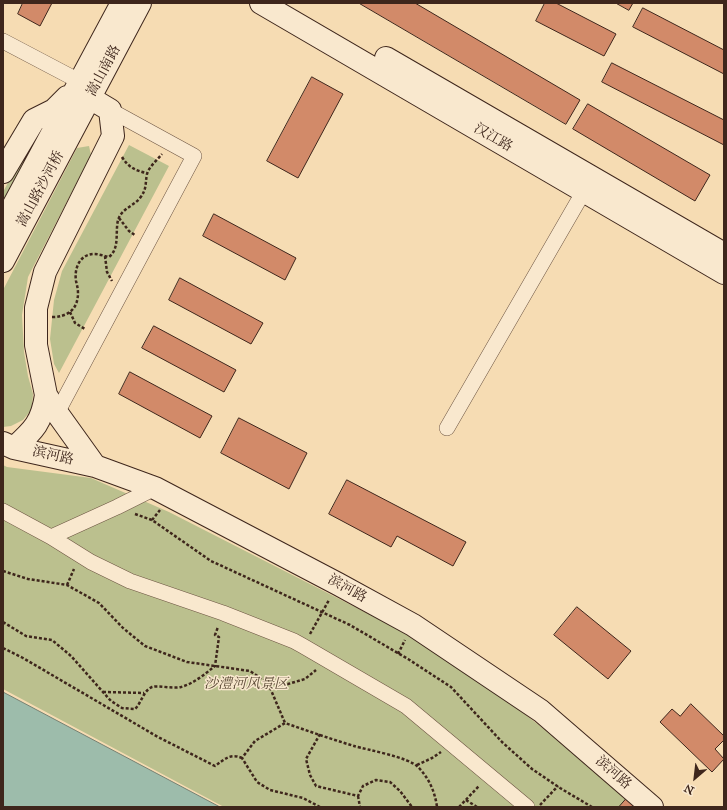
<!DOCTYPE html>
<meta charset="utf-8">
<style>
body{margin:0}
#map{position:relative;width:727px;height:810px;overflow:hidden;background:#f6dcb3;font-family:"IM FELL Great Primer",serif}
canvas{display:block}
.frame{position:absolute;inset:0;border:4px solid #3e261c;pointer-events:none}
.north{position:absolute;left:675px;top:758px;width:40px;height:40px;-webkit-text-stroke:3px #f9e8ce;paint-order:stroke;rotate:208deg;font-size:11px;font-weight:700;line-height:16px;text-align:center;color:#3e261c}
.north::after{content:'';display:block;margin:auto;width:14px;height:18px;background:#3e261c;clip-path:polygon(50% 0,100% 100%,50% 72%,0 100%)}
</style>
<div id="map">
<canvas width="727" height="810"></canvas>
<div class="frame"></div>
<div class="north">N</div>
</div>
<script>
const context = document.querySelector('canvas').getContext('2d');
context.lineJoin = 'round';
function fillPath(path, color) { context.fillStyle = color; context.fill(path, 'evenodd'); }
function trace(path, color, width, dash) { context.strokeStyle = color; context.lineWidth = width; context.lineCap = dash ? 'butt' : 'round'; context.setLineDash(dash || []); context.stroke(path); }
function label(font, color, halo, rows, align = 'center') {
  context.font = font + ' "IM FELL Great Primer","Noto Serif SC",serif'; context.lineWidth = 3; context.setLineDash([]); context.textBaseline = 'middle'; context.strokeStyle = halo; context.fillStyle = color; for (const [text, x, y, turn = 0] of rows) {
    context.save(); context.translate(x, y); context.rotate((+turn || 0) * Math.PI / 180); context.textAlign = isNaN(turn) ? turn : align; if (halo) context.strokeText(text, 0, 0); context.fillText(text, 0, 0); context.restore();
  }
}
fillPath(new Path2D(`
 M42,127L45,130L3,205V192L36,130Z
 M129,145L169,166L59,373L54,364L50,339L54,300L62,271Z
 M89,146L91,155L28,277L22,315L24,352L28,376L33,394L32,409L23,420L11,426L3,427V290L77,148Z
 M3,465L7,467L91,478L169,512L402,631L522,712L627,793L642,807H224L3,689Z`), '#bbc08e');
const water = new Path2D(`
 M3,692L220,807H3Z`);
fillPath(water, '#9dbcab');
trace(water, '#778072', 1);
const building = new Path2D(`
 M23,3H52L40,26L18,14Z
 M359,3H415L580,100L566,124Z
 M545,3H556L616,34L604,56L536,21Z
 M616,3H633L629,10Z
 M643,8L724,50V74L633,27Z
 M612,63L724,120V145L602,82Z
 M312,77L343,94L298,178L267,161Z
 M588,104L710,175L695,201L573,129Z
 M214,214L296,258L285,280L203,236Z
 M180,278L263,323L251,344L169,300Z
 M154,326L236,370L224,392L142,348Z
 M130,372L212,416L200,438L119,394Z
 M239,418L307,453L289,489L221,453Z
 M347,480L466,542L453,566L397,536L391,547L329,514Z
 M577,607L631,651L608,679L554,635Z
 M691,704L724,736V740L715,749L724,759L712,772L660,722L672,709L680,716Z
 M628,797L640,807H619Z`);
fillPath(building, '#d28a69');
trace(building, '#3e261c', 1);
const street = new Path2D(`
 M3,41L79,81
 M57,413L194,156L110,110
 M447,428L584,191
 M3,511L51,537L91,562L130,581L223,613L294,641L303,646L406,706L527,807
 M51,537L117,507L155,488`);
const secondary = new Path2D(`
 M261,3L724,273
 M386,58L724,254
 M90,98L110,110L113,136L45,272L36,308V345L46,395L57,413L95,466
 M3,172L34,120L54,110L67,97
 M3,225L122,3
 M3,261L140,3
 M3,443L14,448L95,466L155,488L338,584L413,625L541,711L652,807
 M14,448C34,430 42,422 46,395`);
trace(street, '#6c5442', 16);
trace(secondary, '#3e261c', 24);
trace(new Path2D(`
 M122,157C128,167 136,171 147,173
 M119,218L129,231L136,236
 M105,256L107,272L112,281
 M70,312L75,323L85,329
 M52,317C68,317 78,309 78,293C78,289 77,285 76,281C74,268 80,254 94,254C99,254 104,256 109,257C120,248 115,233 118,220C122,208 134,206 140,198C147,189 145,184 147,174C149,167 157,160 162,154
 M135,514L152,520L211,561L350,625L408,659L451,687L502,742L532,769L560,788L592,807
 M152,520L160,510
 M3,571L28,579L67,585L99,603L123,628L145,646L187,662L250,671L268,683L288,684L305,679L316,670
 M67,585L74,569
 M3,622L26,636L52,640L71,656L111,701L122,708L135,709C142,702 143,691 152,687C159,685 172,689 181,687C193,684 205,674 215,666L219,637L215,635L218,627
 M310,634L329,600
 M3,648L23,658L158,737L215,766C225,759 230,753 242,758
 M398,654L405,640
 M268,683L285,723
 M103,692L144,693
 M320,734L306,759L310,775L316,786L358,796L363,786L376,780L390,782L400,791L412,807
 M417,765L432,758L441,752
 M358,796L360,807
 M466,800L477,807
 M540,805L558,786
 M320,807L303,798L270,790L257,782L242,758L255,741L285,723C308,731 331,739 354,746C368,750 408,757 418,767C429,778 435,792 437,807
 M459,807L479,786`), '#3e261c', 2.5, [3, 2]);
trace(street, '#f9e8ce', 15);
trace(secondary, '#f9e8ce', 22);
label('14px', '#3e261c', '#f9e8ce', [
 ["嵩山南路",104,71,-62],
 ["汉江路",493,138,30],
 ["嵩山路沙河桥",41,189,-62],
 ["滨河路",53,456,13],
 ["滨河路",347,589,29],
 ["滨河路",613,773,41]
]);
label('italic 14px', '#5d4c38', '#f9e8ce', [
 ["沙澧河风景区",246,685]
]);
</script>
